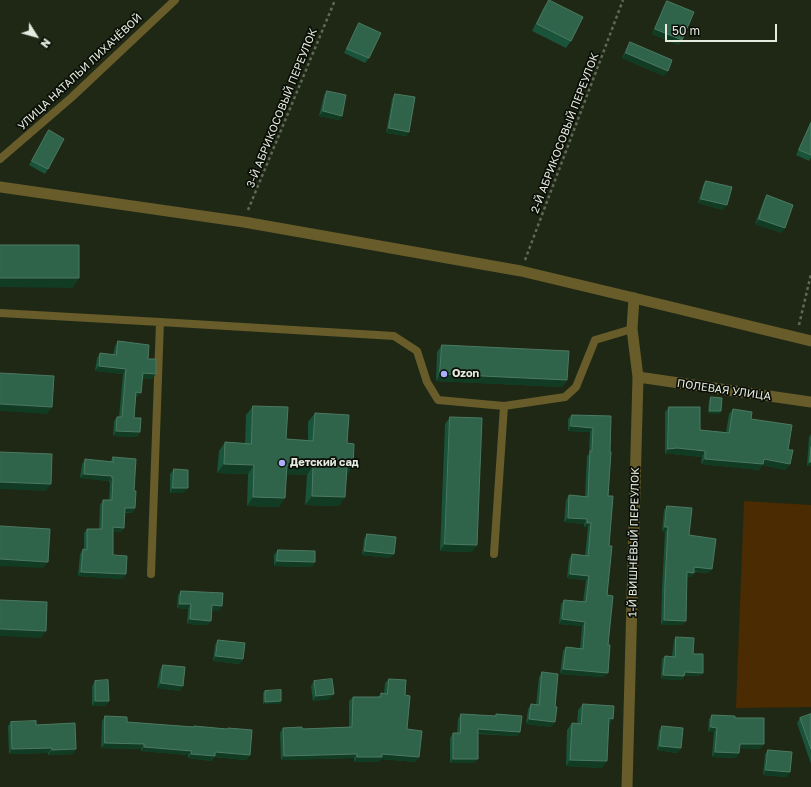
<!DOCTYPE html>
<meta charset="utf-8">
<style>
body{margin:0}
#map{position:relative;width:811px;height:787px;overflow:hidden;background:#1f2815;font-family:"Golos Text",sans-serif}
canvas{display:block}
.north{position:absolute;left:16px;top:16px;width:40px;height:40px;-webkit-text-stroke:3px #0b0f07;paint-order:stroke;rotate:127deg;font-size:11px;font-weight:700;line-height:16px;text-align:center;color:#e5ebdf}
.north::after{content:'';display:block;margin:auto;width:14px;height:18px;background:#e5ebdf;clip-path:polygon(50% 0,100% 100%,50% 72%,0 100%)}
.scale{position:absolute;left:665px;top:24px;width:112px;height:18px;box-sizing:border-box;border:2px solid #e5ebdf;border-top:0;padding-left:5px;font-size:12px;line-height:14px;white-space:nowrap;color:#e5ebdf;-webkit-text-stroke:3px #0b0f07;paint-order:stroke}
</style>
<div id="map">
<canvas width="811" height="787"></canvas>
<div class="north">N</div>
<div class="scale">50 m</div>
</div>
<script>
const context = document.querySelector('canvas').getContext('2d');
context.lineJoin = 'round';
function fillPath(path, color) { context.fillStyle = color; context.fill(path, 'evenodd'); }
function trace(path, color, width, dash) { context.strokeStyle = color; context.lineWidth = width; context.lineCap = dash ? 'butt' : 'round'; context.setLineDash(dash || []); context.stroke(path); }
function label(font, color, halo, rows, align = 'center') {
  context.font = font + ' "Golos Text",sans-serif'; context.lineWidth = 3.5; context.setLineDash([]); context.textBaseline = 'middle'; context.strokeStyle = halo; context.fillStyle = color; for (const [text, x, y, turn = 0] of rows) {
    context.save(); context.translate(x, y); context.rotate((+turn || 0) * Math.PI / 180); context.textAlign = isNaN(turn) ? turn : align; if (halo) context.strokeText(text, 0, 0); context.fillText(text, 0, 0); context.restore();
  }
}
fillPath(new Path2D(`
 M744,501L811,505V707L736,708Z`), '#4b2b01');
trace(new Path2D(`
 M248,210L335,0
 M525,260L623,0
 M799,325L811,274`), '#606858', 2.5, [3, 3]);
trace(new Path2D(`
 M0,159L72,97L175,0
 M0,313L160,322L151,574
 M160,322L394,336L417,351L427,382L438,400L504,406L494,554
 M504,406L565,397L576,387L595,340L632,329`), '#675c2a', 8);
trace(new Path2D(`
 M638,377L811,402
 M627,787L638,377L632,329L634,298`), '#675c2a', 11);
trace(new Path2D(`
 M0,187L244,222L521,271L634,298L811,341`), '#675c2a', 11);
fillPath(new Path2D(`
 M549,0L571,41L566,48L532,31L544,7Z
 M667,1L679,45L652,34L664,6Z
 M359,23L369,58L365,63L344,53L356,28Z
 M630,42L664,76L622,58L627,47Z
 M327,91L342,116L339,120L319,116L324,95Z
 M395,94L409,132L406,136L386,133L392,99Z
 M811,121V158L809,161L796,155Z
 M49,130L48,169L45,174L29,165L45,135Z
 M706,181L723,210L698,203L703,185Z
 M767,195L782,233L755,224L764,200Z
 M118,341L148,359L152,379L142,378L137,397H136L134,418L140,432L137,437L113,436L114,421L117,417H119L123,374L95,371L97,358L100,353L113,355L115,346Z
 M442,345L567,380L562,387L436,381L437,352Z
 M711,397L720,414L708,413L709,400Z
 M253,406L286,439L308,440V422L315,413L347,443L346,477L339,506L305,505L307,475L286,474L279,507L247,506L248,474L217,473L219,451L225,442L245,443L246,415Z
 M669,407L700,430L726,432L729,414L733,409L751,419L788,450L786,470L762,465L759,470L701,464L702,457L673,454H665V412Z
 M572,415L611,416L608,496L609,546L604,677L560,674L563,651L566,647L580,649L582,626L559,624L561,604L564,600L583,602L586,580L567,578L569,559L572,554L585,556L588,527H584V524L564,522L566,500L569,495L585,496L587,456L589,454L590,432L568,431V419Z
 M450,417L472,552L440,551L445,424Z
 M811,434V466H807L809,437Z
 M113,457L134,491L135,508L132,513H125L121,532H113V555L123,579L78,576L80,554L83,549H84V533L87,529H99L100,505L103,500H109L110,483H109V481L80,478L82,464L85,459L110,462Z
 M174,469L184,493H170V474Z
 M667,506L689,535L709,573L694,572L691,577H687L682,625H661L662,588L665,532L662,531L664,510Z
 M367,534L390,558L362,555L364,539Z
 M278,550L315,562L312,567L274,566V555Z
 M181,591L219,611L212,610L211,621L207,625L187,624L188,609L177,608L178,595Z
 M676,637L693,654L700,676H684L682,680L661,679L662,659L665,656H672L674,640Z
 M218,640L243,659L240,664L213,661L215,645Z
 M163,665L180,691L157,688L160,670Z
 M542,672L552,727L526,724L528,709L531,704L536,705L539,677Z
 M389,679L405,695L407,729L416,762L381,759L379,762H354V758L281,760L280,733L283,728L302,729L349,727V701L353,697H378L381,693L384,694L385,683Z
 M95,681L109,701L105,706H92V686Z
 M314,681L330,699L313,701L311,686Z
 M265,691L281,701L280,704H263V693Z
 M583,704L609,725L602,768L566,766L567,730L572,723L577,724L578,710Z
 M461,714L495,716L496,714L520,732L517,736L478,734L475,763H450V738L453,733H457L458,719Z
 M811,714V764L797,723L800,718Z
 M712,715L735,718L760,749L739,748L736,758L712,757L714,732H708L709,719Z
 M105,716L127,722L193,727L194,726L227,729L228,728L250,755L246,760L214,757L212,761L188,758V755L141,751V749L101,748L102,721Z
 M11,722L36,725L73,754L48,755V753L9,754L8,726Z
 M662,726L681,748L677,753L657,750L659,731Z
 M768,750L787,777L763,775L765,754Z`), '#195339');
fillPath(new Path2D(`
 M655,29L682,40L679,45L652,34Z
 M626,53L668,71L664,76L622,58Z
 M323,111L342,116L339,120L319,116Z
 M389,128L409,132L406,136L386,133Z
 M701,199L727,205L723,210L698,203Z
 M759,219L785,228L782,233L755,224Z
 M0,278H79L73,288L0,287Z
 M99,366L126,369L123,374L95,371Z
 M143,373L156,374L152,379L139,377Z
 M440,374L567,380L562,387L436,381Z
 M136,392L141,393L137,397H133Z
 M0,404L52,407L47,414L0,411Z
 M710,411H721L720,414L708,413Z
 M571,426L593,428L590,432L568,431Z
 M116,431L140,432L137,437L113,436Z
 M677,448L705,451L702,457L673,454H665L668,449Z
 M705,459H764L790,464L786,470L762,465L759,470L701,464Z
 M810,462H811V466H807Z
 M224,464L254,465L248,474L217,473Z
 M287,465L313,466L307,475L280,474Z
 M347,467H353L346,477Z
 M84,474L112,476L109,481L80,478Z
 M112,478H113L110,483H109Z
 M0,482L51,484L46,491L0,489Z
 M173,488H188L184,493H170Z
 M312,496L345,497L339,506L305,505Z
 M253,497L285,498L279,507L247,506Z
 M125,508H135L132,513L122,512Z
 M568,518L587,519L584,524L564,522Z
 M587,523H591L588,527H584Z
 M113,527L124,528L121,532H110Z
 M665,527H668L665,532L662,531Z
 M445,544L477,545L472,552L440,551Z
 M365,551L394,554L390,558L362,555Z
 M0,559L48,562L43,568L0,566Z
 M277,561L315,562L312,567L274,566Z
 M694,567L712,569L709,573L691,571Z
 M81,572L126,574L123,579L78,576Z
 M687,572L694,573L691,577H684Z
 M570,574L589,576L586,580L567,578Z
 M180,604H191L188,609L177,608Z
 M212,605L222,606L219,611L209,610Z
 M190,619L211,621L207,625L187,624Z
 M562,619L585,622L582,626L559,624Z
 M664,620L686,621L682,625H661Z
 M0,629L46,631L41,638L0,636Z
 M216,656L243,659L240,664L213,661Z
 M563,669L608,673L604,677L560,674Z
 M685,672L703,673L700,676H682Z
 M663,675L684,676L682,680L661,679Z
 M161,683L183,686L180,691L157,688Z
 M334,694L330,699L313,701L316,696Z
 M95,701H109L105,706H92Z
 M281,701L280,704H263L265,702Z
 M609,718L613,719L609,725Z
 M529,719L555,722L552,727L526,724Z
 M711,727L717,728L714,732H708Z
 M478,729L520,732L517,736L475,733Z
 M105,743L144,744L141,749L101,748Z
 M740,744H764L760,749L736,748Z
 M660,746L681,748L677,753L657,750Z
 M144,747L192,751L188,755L141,751Z
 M52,748L48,753L9,754L12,749Z
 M76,749L73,754L48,755L52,750Z
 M215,752L250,755L246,760L214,757L212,761L188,758L191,754Z
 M715,752L739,753L736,758L712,757Z
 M357,754L354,758L281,760L284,756Z
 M382,754L419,757L416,762L381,759L379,762H354L357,757Z
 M453,759H478L475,763H450Z
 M570,760L607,761L602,768L566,766Z
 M766,770L790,772L787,777L763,775Z`), '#123b23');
const building = new Path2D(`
 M549,0L583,17L571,41L537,24Z
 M667,1L694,12L682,40L655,29Z
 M359,23L381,33L369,58L347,49Z
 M630,42L672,60L668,71L626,53Z
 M327,91L346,95L342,116L323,111Z
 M395,94L415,97L409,132L389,128Z
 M811,123V155L799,150Z
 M49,130L64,139L48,169L32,161Z
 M706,181L732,187L727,205L701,199Z
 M767,195L793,205L785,228L759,219Z
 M0,245H79V278H0Z
 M118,341L149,345L148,359H156V374L143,373L141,393L136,392L134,418H141L140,432L116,431L117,417H122L126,369L99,366L100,353L116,355Z
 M442,345L569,351L567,380L440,374Z
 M0,373L54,376L52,407L0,404Z
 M711,397L722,398L721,411H710Z
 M253,406L288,407L286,439L313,441L315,413L349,415L347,443L354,444L353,467H347L345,497L312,496L313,466L287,465L285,498L253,497L254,465L224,464L225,442L251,444Z
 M669,407H700V430L729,433L733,409L752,412L751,419L792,425L788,450H793L790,464L764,459L763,464L705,459V451L677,448L668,449Z
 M572,415L611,416L610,452H611L608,496H613L609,546H612L607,595L613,596L608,645H610L608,673L563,669L566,647L583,649L585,622L562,619L564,600L586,602L589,576L570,574L572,554L588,556L591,523H587V519L568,518L569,495L588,497L590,451H592L593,428L571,426Z
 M450,417L482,418L477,545L445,544Z
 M811,447V462H810Z
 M0,452L52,454L51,484L0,482Z
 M113,457L136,459L134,491H136L135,508H125L124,528L113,527V555L127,556L126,574L81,572L83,549L87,550V529H102L103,500H112L113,478H112V476L84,474L85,459L113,462Z
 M174,469L188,470V488H173Z
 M667,506L692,508L689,535L716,539L712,569L694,567V573L687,572L686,621L664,620L665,584L668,527H665Z
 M0,526L50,529L48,562L0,559Z
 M367,534L396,537L394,554L365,551Z
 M278,550L315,551V562L277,561Z
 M181,591L223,593L222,606L212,605L211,621L190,619L191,604H180Z
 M0,600L47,602L46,631L0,629Z
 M676,637L694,638L693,654H703V673L685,672L684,676L663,675L665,656L675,657Z
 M218,640L245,643L243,659L216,656Z
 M163,665L185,667L183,686L161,683Z
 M542,672L558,674L555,707H557L555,722L529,719L531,704L539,705Z
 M332,679L334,694L316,696L314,681Z
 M389,679L406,680L405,695L410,696L407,729L422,731L419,757L382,754V757H357V754L284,756L283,728L302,727V729L352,727L353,697H381V693L387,694Z
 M108,680L109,701H95V681Z
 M281,690V701L265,702V691Z
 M583,704L614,706L613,719L609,718L607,761L570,760L572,723L581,724Z
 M461,714L496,716V714L522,716L520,732L478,729V759H453V733H460Z
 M811,714V749L800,718Z
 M712,715L735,716V718H764V744H740L739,753L715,752L717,728L711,727Z
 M105,716L127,717V722L194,727V726L227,729L228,728L252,730L250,755L215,752V756L191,754L192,751L144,747V744L105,743Z
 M36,721V725L75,723L76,749L52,750V748L12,749L11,722Z
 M662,726L683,728L681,748L660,746Z
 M768,750L792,752L790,772L766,770Z`);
fillPath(building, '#2f644a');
trace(building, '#4c7962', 1);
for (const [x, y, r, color] of [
 [444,374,4,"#aab0fc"],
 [282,463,4,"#aab0fc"]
]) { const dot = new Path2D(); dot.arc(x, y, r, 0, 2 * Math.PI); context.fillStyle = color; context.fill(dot); trace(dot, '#0b0f07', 1.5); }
label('11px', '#e5ebdf', '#0b0f07', [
 ["УЛИЦА НАТАЛЬИ ЛИХАЧЁВОЙ",80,72,-43],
 ["3-Й АБРИКОСОВЫЙ ПЕРЕУЛОК",282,108,-68],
 ["2-Й АБРИКОСОВЫЙ ПЕРЕУЛОК",565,133,-69],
 ["ПОЛЕВАЯ УЛИЦА",724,390,8],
 ["1-Й ВИШНЁВЫЙ ПЕРЕУЛОК",634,542,-89]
]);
label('bold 11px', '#e5ebdf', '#0b0f07', [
 ["Ozon",452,374],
 ["Детский сад",290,463]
], 'left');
</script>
